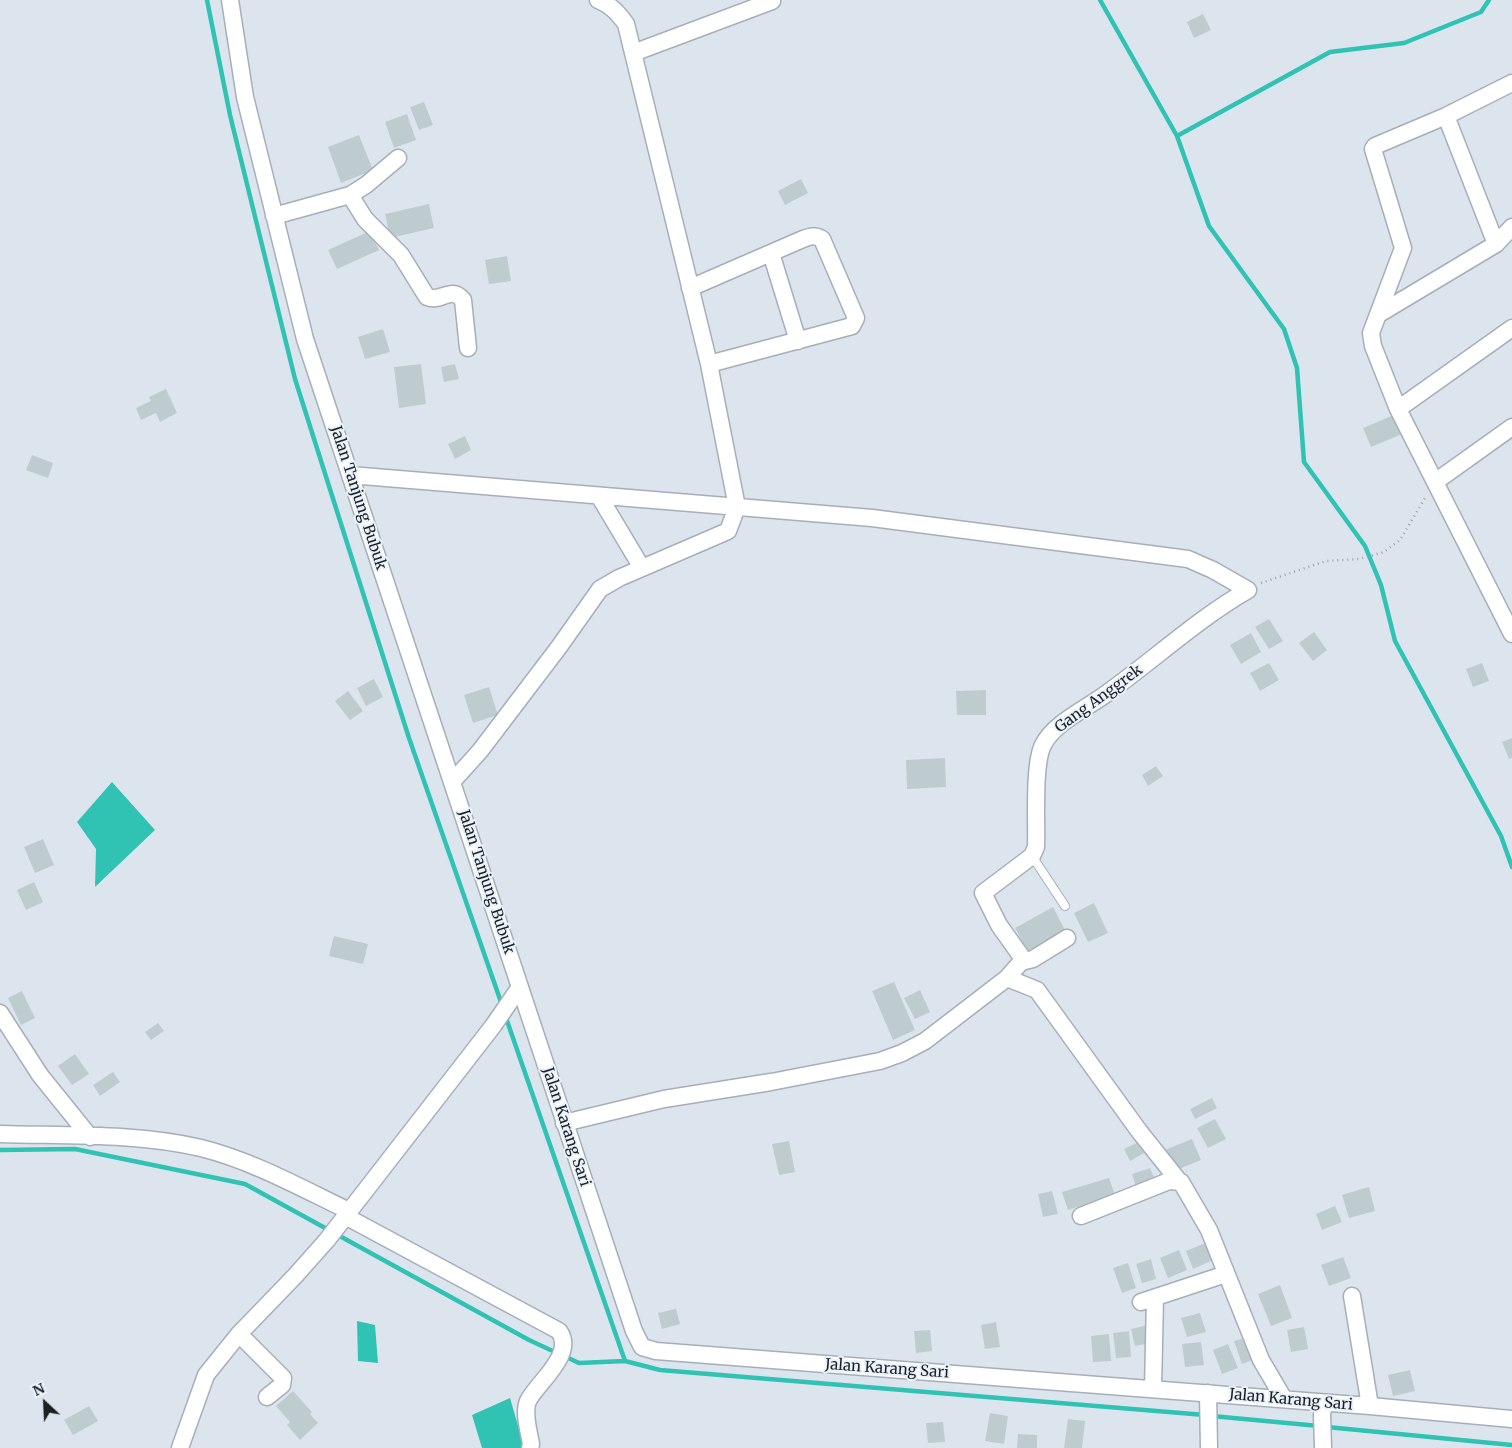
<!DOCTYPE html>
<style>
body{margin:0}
#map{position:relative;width:1512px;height:1448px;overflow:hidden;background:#dce5ee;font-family:Merriweather,serif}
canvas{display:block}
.north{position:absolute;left:20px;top:1378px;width:50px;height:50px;-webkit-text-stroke:4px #e9f2fb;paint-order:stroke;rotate:335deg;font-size:14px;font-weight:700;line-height:20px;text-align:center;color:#1d2023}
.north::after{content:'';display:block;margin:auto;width:18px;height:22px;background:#1d2023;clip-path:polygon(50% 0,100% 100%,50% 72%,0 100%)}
</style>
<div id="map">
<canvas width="1512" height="1448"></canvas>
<div class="north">N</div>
</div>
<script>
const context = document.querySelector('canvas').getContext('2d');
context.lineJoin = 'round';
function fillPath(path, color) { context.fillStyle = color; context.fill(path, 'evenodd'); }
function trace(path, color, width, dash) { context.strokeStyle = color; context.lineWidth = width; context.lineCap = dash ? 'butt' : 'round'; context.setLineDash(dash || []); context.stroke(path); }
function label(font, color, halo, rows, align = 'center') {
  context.font = font + ' Merriweather,serif'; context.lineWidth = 4; context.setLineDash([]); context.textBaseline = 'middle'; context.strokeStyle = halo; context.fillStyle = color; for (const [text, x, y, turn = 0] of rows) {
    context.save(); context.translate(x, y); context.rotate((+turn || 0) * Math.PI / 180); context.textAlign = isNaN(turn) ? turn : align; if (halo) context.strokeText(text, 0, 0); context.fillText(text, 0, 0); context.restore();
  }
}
fillPath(new Path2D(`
 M112,782L155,830L95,887L96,849L77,822Z
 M357,1321L375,1325L378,1363L358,1361Z
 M510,1398L524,1446L521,1448H482L472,1415Z`), '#30c2b3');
trace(new Path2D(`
 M207,0L230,115L295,379L409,738L502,1005
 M1100,0L1177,136L1209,226L1284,329L1297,368L1304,462L1365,546L1381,585L1395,641L1501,836L1512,867
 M1177,136L1330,52L1404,43L1481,12L1489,0
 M505,1015L625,1361
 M0,1150L75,1149L245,1184L529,1340L557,1353
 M564,1356L579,1363L625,1361L660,1370L1205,1415
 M1212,1416L1319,1426
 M1327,1427L1512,1445`), '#30c2b3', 4.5);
fillPath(new Path2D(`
 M1203,14L1211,30L1194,38L1187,22Z
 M424,102L433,125L419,130L410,107Z
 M407,114L416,140L394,148L385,122Z
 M359,135L373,170L341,183L328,147Z
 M801,179L808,193L785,205L778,191Z
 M429,204L434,228L390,238L385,214Z
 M370,231L379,250L337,269L328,250Z
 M507,256L511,281L489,284L485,260Z
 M383,329L390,352L365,359L358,337Z
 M421,364L426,404L399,408L394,367Z
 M455,364L459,379L444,382L441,367Z
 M166,389L177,413L160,422L156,413L141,420L136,408L151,401L149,397Z
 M1394,415L1402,434L1371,447L1363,428Z
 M465,436L471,450L455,459L448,444Z
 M32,455L53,463L48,478L26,470Z
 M1269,619L1283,641L1269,649L1255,627Z
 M1314,632L1327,650L1313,661L1299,643Z
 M1251,633L1261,652L1241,664L1230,645Z
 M1269,663L1279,680L1260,691L1250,673Z
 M1482,663L1489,681L1473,687L1466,669Z
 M374,679L383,697L366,706L357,688Z
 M489,687L498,715L473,723L464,695Z
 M986,690V715H957L956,691Z
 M348,691L363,711L350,720L335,701Z
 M1512,738V758L1509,759L1502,742Z
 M945,758L946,787L907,789L906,760Z
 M1156,766L1163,776L1148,786L1142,775Z
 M43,839L54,865L35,873L24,847Z
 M34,882L43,902L26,910L17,890Z
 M1094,903L1108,933L1088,942L1074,913Z
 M1053,907L1066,932L1028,952L1015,928Z
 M334,936L368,944L363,964L329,956Z
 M894,982L915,1030L893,1040L872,991Z
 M920,990L930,1012L915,1019L904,998Z
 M22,991L35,1018L21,1025L8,998Z
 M158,1023L164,1031L151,1040L145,1032Z
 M75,1054L89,1074L72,1085L58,1066Z
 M113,1072L120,1082L100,1096L93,1085Z
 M1212,1098L1217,1108L1195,1119L1190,1109Z
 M1215,1119L1226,1139L1208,1148L1197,1128Z
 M1192,1139L1201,1160L1174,1171L1165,1150Z
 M789,1141L795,1172L779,1175L772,1144Z
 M1139,1142L1144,1153L1130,1161L1124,1149Z
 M1150,1168L1155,1180L1136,1187L1132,1174Z
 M1109,1178L1115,1195L1068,1210L1062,1192Z
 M1369,1187L1375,1211L1349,1218L1342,1195Z
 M1052,1191L1058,1214L1043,1217L1038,1194Z
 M1335,1206L1342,1222L1322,1230L1316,1214Z
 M1208,1242L1215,1259L1193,1269L1186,1251Z
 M1179,1250L1187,1270L1168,1278L1160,1258Z
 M1343,1257L1351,1278L1329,1286L1321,1265Z
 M1151,1259L1156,1279L1142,1283L1136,1264Z
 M1128,1263L1136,1288L1122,1293L1113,1268Z
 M1280,1285L1292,1318L1271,1326L1258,1294Z
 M676,1309L680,1324L662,1329L658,1313Z
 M1200,1313L1206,1332L1187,1337L1181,1318Z
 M996,1322L1000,1347L985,1349L981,1325Z
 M1148,1325L1151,1343L1135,1346L1131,1329Z
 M1304,1327L1308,1349L1291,1352L1287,1330Z
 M930,1330L932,1351L916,1353L914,1331Z
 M1129,1331L1131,1357L1116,1358L1113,1333Z
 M1109,1334L1111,1361L1093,1362L1091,1336Z
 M1248,1337L1255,1359L1242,1364L1234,1341Z
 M1201,1342L1204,1365L1185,1367L1182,1344Z
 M1228,1344L1238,1368L1222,1374L1213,1350Z
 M1410,1370L1415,1391L1393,1396L1388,1375Z
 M293,1391L312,1412L310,1414L318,1423L300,1440L287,1425L290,1422L276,1406Z
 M89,1406L98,1421L73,1435L64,1420Z
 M990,1413L1008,1416L1004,1444L985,1441Z
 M1068,1419L1085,1421L1082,1448H1064Z
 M943,1422L945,1442L928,1443L926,1423Z
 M1018,1434L1037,1435V1448H1017Z`), '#beccd0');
const lane = new Path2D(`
 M1032,856L1065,906`);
const street = new Path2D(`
 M230,0L245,97L305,339L634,1331L642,1347L656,1351L1370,1406L1512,1419
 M633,53L772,1
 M1512,83L1446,116L1375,146L1373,149L1403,248L1371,333L1373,346L1398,409L1512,634
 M1446,116L1496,244
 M350,195L365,219L401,255L427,297C441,303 451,285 463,300L468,348
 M274,216L350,195L366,185L398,158
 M771,253L798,341
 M690,288L803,239C811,236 814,235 822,239L856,318L852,326L709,364
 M1379,314L1496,244L1512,227
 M1398,409L1512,328
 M350,475L872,518L1188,559L1213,570L1248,590C1199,618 1156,658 1110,691C1090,707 1054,722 1043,745C1033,765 1037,823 1036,847L1032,856L983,893L999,925L1021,956V962L1007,978L925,1041L902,1053L880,1061L771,1082L664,1099L564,1123
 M1435,482L1512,427
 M599,496L642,568
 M452,782L480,751L559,647L600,589L619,578L728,531L737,507L709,364L626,24C618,13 611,5 598,0
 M1021,962L1033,959L1067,938
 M1007,978L1037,990L1139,1131L1178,1180
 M0,1013L40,1075L90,1137
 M0,1134C66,1136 137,1133 201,1148C253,1161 301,1188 349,1211
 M345,1216L559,1331C576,1354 537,1383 528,1401C523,1413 529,1432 531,1444L530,1448
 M1081,1216L1169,1181L1181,1182L1209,1230L1261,1360L1284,1399
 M1352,1296L1370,1406
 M1141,1302L1226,1274
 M239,1334L283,1378L282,1385L267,1397
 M1153,1389L1155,1298
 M1208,1393L1209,1448
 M180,1448L206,1375L239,1334L295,1276L327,1240L493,1026L520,987
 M1323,1448L1322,1414L1324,1404`);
trace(lane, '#a6afb8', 10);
trace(street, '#a6afb8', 19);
trace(new Path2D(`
 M1261,583L1326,561L1359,559L1384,552L1400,540L1425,498`), '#9aa1a8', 2.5, [1, 4]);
trace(lane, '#fff', 8);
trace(street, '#fff', 16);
label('15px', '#1d2023', '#e9f2fb', [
 ["Jalan Tanjung Bubuk",358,498,72],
 ["Gang Anggrek",1099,699,-36],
 ["Jalan Tanjung Bubuk",486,882,72],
 ["Jalan Karang Sari",566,1127,72],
 ["Jalan Karang Sari",887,1369,4],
 ["Jalan Karang Sari",1291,1400,5]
]);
</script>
